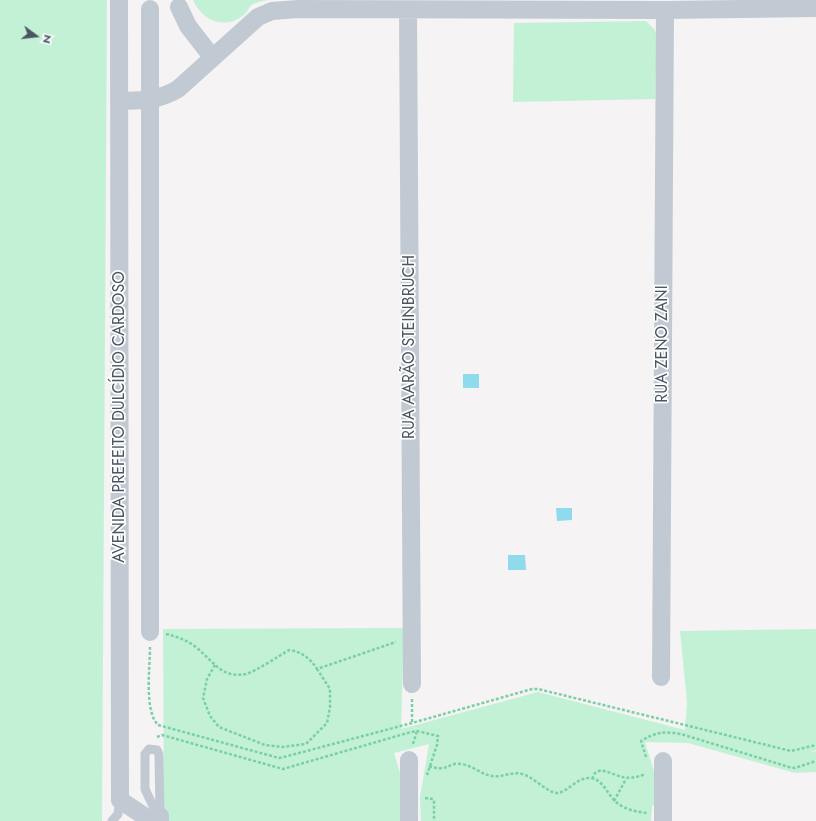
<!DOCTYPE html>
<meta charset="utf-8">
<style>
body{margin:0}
#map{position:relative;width:816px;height:821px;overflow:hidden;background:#f5f3f3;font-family:Jost,sans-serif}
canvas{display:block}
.north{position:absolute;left:16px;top:16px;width:40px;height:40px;-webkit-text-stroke:3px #fff;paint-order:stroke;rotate:105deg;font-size:11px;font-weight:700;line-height:16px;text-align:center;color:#4a5661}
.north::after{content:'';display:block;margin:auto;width:14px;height:18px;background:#4a5661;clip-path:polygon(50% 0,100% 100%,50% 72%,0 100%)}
</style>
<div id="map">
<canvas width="816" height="821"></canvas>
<div class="north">N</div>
</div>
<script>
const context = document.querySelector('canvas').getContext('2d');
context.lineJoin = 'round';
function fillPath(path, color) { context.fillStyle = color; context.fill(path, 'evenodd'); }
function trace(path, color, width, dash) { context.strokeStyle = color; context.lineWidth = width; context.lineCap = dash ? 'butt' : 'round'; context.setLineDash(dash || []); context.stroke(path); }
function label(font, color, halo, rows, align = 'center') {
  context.font = font + ' Jost,sans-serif'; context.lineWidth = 3.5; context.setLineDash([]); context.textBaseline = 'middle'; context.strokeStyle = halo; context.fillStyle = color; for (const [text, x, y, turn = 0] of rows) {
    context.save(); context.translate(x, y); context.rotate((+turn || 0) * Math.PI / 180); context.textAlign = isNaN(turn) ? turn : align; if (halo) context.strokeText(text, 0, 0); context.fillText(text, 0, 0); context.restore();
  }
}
fillPath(new Path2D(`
 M0,0H107L102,821H0Z
 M193,0H268C263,1 257,2 253,4C249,6 248,11 245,14C226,31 202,21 193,0Z
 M646,21L654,29L657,35L655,99L513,102L514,23Z
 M404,628L401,729L538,692L685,730L687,702L680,631L816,629V750L809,753L816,751V772L795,773L688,743L645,742L660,791V803L652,806L651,821H421L420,797L429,744L394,753L403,783V821H164L163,629Z`), '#c3f1d5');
fillPath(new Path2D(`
 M463,374H479V388H463Z
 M556,508H572V520L557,521Z
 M508,555H525L526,570H508Z`), '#90daee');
trace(new Path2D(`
 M166,634C178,637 187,640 197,648C213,661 222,679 246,674C256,671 279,656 289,650C302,652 310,658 317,669L396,642
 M150,647C150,667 144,711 158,725L279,758L284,757L412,723L532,689H538L791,751L816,745
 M215,665L207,679L203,698L210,716L219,727L265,745L282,747L306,744L327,723L330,707V689L317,669
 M412,699V723
 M157,737L162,735L283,769L411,732L417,731L438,736L437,745L427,775
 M413,744L417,731
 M646,757L641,741C656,732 663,731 681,734L789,767L795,768L816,761
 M429,766C447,773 448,762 461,764C474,766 482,775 492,776C502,778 512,771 522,774C534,777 546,792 557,793C567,793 577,777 590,778C603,779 607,794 616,802C624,809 636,812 647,813
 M592,779L595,773L601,770C623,776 623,782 646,774
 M425,798L432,799L434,800V821
 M614,801L626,779`), '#7ad0a6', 2.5, [3, 2]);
trace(new Path2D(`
 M149,749L157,750L159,755L160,816L153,806L145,789V754Z
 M112,821L118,814L120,800`), '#c1cad2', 9);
trace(new Path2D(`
 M119,0L120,800L147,818V821
 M179,7L188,26L212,57
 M408,10L412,684
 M119,101C141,100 158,101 178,89L258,17L272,11L298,9L665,10L816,8
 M150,632V9
 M661,677L665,10
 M409,760V821
 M663,761V821
 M160,816V821`), '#c1cad2', 18);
label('16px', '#4a5661', '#fff', [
 ["RUA ZENO ZANI",663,344,-90],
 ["RUA AARÃO STEINBRUCH",410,347,-90],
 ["AVENIDA PREFEITO DULCÍDIO CARDOSO",120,417,-90]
]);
</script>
